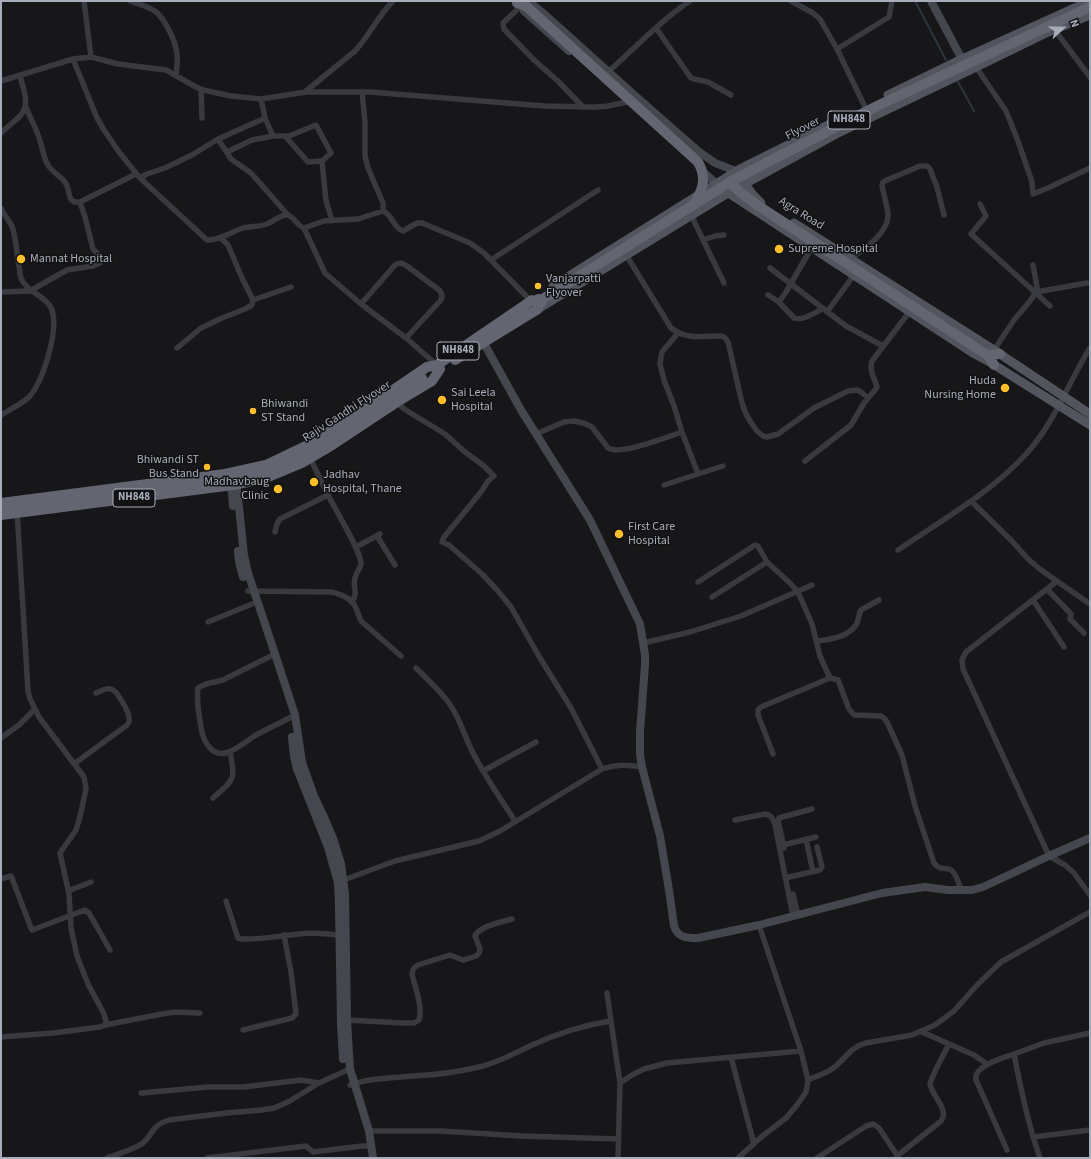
<!DOCTYPE html>
<style>
body{margin:0}
#map{position:relative;width:1091px;height:1159px;overflow:hidden;background:#171719;font-family:"Source Sans 3",sans-serif}
canvas{display:block}
.frame{position:absolute;inset:0;border:2px solid #a8adba;pointer-events:none}
.north{position:absolute;left:1043px;top:8px;width:40px;height:40px;-webkit-text-stroke:3px #121214;paint-order:stroke;rotate:69deg;font-size:11px;font-weight:700;line-height:16px;text-align:center;color:#a8adba}
.north::after{content:'';display:block;margin:auto;width:14px;height:18px;background:#a8adba;clip-path:polygon(50% 0,100% 100%,50% 72%,0 100%)}
</style>
<div id="map">
<canvas width="1091" height="1159"></canvas>
<div class="frame"></div>
<div class="north">N</div>
</div>
<script>
const context = document.querySelector('canvas').getContext('2d');
context.lineJoin = 'round';
function trace(path, color, width, dash) { context.strokeStyle = color; context.lineWidth = width; context.lineCap = dash ? 'butt' : 'round'; context.setLineDash(dash || []); context.stroke(path); }
function label(font, color, halo, rows, align = 'center') {
  context.font = font + ' "Source Sans 3",sans-serif'; context.lineWidth = 3; context.setLineDash([]); context.textBaseline = 'middle'; context.strokeStyle = halo; context.fillStyle = color; for (const [text, x, y, turn = 0] of rows) {
    context.save(); context.translate(x, y); context.rotate((+turn || 0) * Math.PI / 180); context.textAlign = isNaN(turn) ? turn : align; if (halo) context.strokeText(text, 0, 0); context.fillText(text, 0, 0); context.restore();
  }
}
trace(new Path2D(`
 M915,1L946,60
 M957,80L974,111`), '#2c353e', 2);
trace(new Path2D(`
 M84,1L91,57
 M130,1C138,4 149,6 156,12C166,20 175,41 177,53C178,60 177,68 176,75
 M791,1L813,13L820,19L837,49L865,107
 M520,7L503,23L504,29L534,60L559,82L583,107
 M656,28L691,78L694,79L708,82L731,95
 M1054,29L1090,77
 M837,49L889,17L892,1
 M73,59L97,118L104,130L119,152L140,178L207,240C220,240 231,232 243,228C251,226 259,227 267,224C273,222 281,214 287,215C294,216 297,226 304,228L324,221L358,219L383,211C393,215 393,228 403,231L417,223H422L470,243L484,253L531,301
 M976,67L1006,111L1018,141L1032,182L1033,194L1048,188L1090,168
 M608,72C635,48 660,21 690,1
 M1,81L73,59L91,57L118,64L166,70L196,87L203,90L231,96L261,99L306,92H370L544,106L596,107L608,106L627,102L629,98
 M201,89L202,118
 M306,91L355,51C369,36 378,16 393,1
 M362,92L365,122V156L368,168L383,203V211
 M261,99L265,118L273,136
 M26,107C30,118 37,129 40,141C43,149 43,157 48,165C52,172 60,176 65,182C71,190 66,204 80,202L136,174
 M1,133C7,127 14,122 20,116C31,105 23,88 20,76
 M285,136L308,162L322,161L326,201L332,220
 M218,139L231,159L251,173L288,215
 M227,152L252,140L273,136H289L316,125L331,153L322,161
 M140,178L147,174L165,168L192,155L218,139L265,118
 M980,204L986,216L971,234L1050,306
 M1,208C4,216 11,222 13,229C16,241 17,254 19,266C20,269 19,274 21,278C27,293 46,295 52,310C59,330 43,382 29,397C22,404 10,409 1,415
 M691,215L724,283
 M304,228L325,273L361,304L406,338L437,365
 M703,240L715,236L724,235
 M625,253L671,328C687,340 701,336 720,336C724,336 726,338 728,342L742,403L746,414L752,424L757,431L763,436L767,437L778,434L814,408L848,391L857,390L861,392L868,398
 M850,259C864,249 889,233 888,214C887,205 884,195 882,186L883,182L887,180L920,166H927L930,169L937,187L944,215
 M491,260L598,190
 M770,268L846,326L883,346
 M1,292L30,291L67,270L93,266L100,263L101,262L100,256L93,249L85,217L80,202
 M1036,292L1087,283
 M768,295L779,302L794,318C803,321 814,313 822,309
 M253,300L291,287
 M779,302L786,292L812,247
 M361,304L395,265C400,262 402,263 407,266L439,290C442,293 443,296 441,300L406,338
 M827,312L854,275
 M678,333L662,352L661,357L660,364L664,380L674,406L682,432L698,474
 M177,348L201,328L222,318L245,309L252,305L253,300L242,278L228,245L223,240L219,238
 M994,350L1014,320L1030,301L1036,292L1037,287L1033,265
 M397,402L404,409L445,434L465,452L484,466L494,476L488,481L481,492L444,537L442,542L449,545L482,574L498,591L511,607L540,658L571,708L602,769
 M536,434L564,422L575,421L586,424L592,427L608,448C620,456 667,437 682,432
 M805,461L851,425L864,403L875,390L877,387C874,377 869,371 872,361L910,311
 M664,485L723,466
 M328,495C335,509 361,551 361,564C360,569 356,573 355,578C352,589 359,590 352,602
 M971,501L1012,541L1028,559L1041,570L1090,604
 M275,532L277,524L280,519L328,495L310,458
 M377,536L395,565
 M356,547L380,534
 M898,550C942,520 992,492 1027,453C1055,422 1068,383 1090,348
 M1057,581L966,652L962,660L963,669L1049,856L1065,865L1074,873L1090,895
 M698,582L755,545L758,546L767,562
 M1047,589L1071,614L1070,619L1084,633
 M248,591L331,592C341,594 352,599 356,608C358,613 359,617 361,621L401,656
 M712,597L767,562L791,584L798,592L812,624L820,656L830,678L761,707L758,710V715L773,754
 M1033,600L1064,647
 M208,622L252,604
 M817,641C832,639 846,638 856,625C859,620 858,615 861,610L879,600
 M643,643L690,632L741,616L812,585
 M275,654L223,680L206,684L198,688C196,700 199,715 201,727C203,742 213,760 231,751C240,747 248,740 256,735C269,728 282,722 295,715
 M416,668C428,680 442,692 451,706C461,721 465,738 473,753C485,777 501,799 515,821
 M830,678L838,680L849,709L854,715L881,716L884,718L887,722L902,755L915,806L934,863C941,872 945,866 951,870C957,874 959,884 961,890
 M1,738L19,725L35,709
 M74,764L123,728C127,726 130,722 129,718C129,712 117,690 111,689C106,687 100,692 96,693
 M483,771L536,742
 M213,798C234,779 236,781 230,752
 M735,820L765,814C772,815 773,819 775,825L793,916
 M806,839L813,872
 M783,845L816,837
 M784,848L778,820L779,818L812,809
 M789,877L820,870L822,867L817,847
 M1,879L11,876L12,878L31,928L32,930L85,910L89,913L110,950
 M341,881L395,861L479,841L500,831L602,769C616,764 628,765 642,767
 M68,891L91,882
 M793,894L798,915
 M226,901L238,938L242,939C277,940 305,928 342,936
 M607,993L611,1021
 M347,1020L402,1023H414L419,1020C423,1007 415,987 412,974C413,969 414,967 418,965L450,955L463,960L467,959L476,956L479,953L480,949L475,936C479,926 502,922 512,919
 M105,1025L162,1014L175,1012L200,1013
 M243,1030L292,1018L296,1014L291,972L284,935
 M922,1032L974,1055L987,1064
 M1,1037L53,1033L100,1027L105,1025L106,1022L104,1014L88,984L77,956L71,928L69,894L60,853L76,830L80,817L86,789L84,777L39,717L30,699L28,691L17,511
 M731,1057L754,1144
 M808,1080L829,1071L836,1066L852,1050L858,1046L866,1043L912,1035L935,1025L954,1011L978,984L1001,962L1090,912
 M350,1085C369,1078 392,1078 413,1076C435,1075 458,1072 479,1067C497,1063 513,1054 530,1046C556,1034 583,1025 611,1021L620,1083
 M141,1093L208,1087H244L301,1080L319,1083
 M369,1131H441L522,1136L619,1139
 M1033,1137L1090,1130
 M1007,1150L976,1080C973,1066 1003,1058 1014,1054
 M897,1156L941,1121C950,1109 931,1096 930,1083L937,1067L949,1044
 M107,1158C117,1154 135,1149 143,1143C154,1133 151,1126 169,1120L226,1113L262,1110L274,1108L288,1102L319,1083L350,1069
 M207,1158L306,1146L313,1152L362,1146H371
 M618,1158L620,1083L632,1075L644,1069L667,1063L801,1051
 M738,1158L760,1138L786,1118L797,1105L806,1092L808,1080L801,1051L759,925
 M817,1158L866,1126L873,1124L879,1128L899,1158
 M1040,1158C1028,1124 1021,1089 1014,1054L1044,1043L1090,1033`), '#393a40', 5.5);
trace(new Path2D(`
 M528,1L543,13L632,93L698,151L715,163L736,171
 M931,1L964,63
 M524,11L569,51
 M701,170L717,184
 M481,338L521,410L590,520L640,624L645,655V665L640,732V754L642,767L660,836L669,890L674,926C678,938 686,938 698,938L759,925L882,893L925,887L948,890H972L983,887L1049,856L1090,838
 M236,479L244,555L248,573L275,654L295,715L302,762L314,796L324,817L333,838L341,864L345,894L347,1020L350,1069L369,1131L373,1158
 M227,480L232,492L233,506
 M238,551L239,562L243,577
 M292,737L294,756L297,769L328,847L338,883L339,907L341,1023L343,1059`), '#45474f', 8);
trace(new Path2D(`
 M888,95L962,59L1090,1
 M741,179L753,195L761,203
 M724,190L973,353L988,361L1090,425
 M794,223L994,350L1090,414
 M553,286L740,169L846,116
 M538,309L728,193L836,134L968,71L1048,32L1090,15`), '#53555e', 9);
trace(new Path2D(`
 M517,3L526,6
 M984,353L988,355L994,365
 M988,355L1000,354
 M455,360L538,309V306L541,303V300
 M1,503L225,474L266,465L312,443L383,397L427,367L437,365L531,301L532,300L534,301L539,299L541,300L618,252
 M1,515L233,485L266,478L302,463L329,447L397,402L432,381L440,369`), '#636670', 10);
trace(new Path2D(`
 M526,6L698,162C707,178 703,189 694,204
 M730,182L741,193L757,205L984,353
 M618,252L730,182L762,165L879,105L1090,7
 M1,510L122,493L213,482L237,478L265,472L286,463L324,444L422,378`), '#636670', 10);
for (const [x, y, r, color] of [
 [779,249,5,"#ffbf29"],
 [21,259,5,"#ffbf29"],
 [538,286,4,"#ffbf29"],
 [1005,388,5,"#ffbf29"],
 [442,400,5,"#ffbf29"],
 [253,411,4,"#ffbf29"],
 [207,467,4,"#ffbf29"],
 [314,482,5,"#ffbf29"],
 [278,489,5,"#ffbf29"],
 [619,534,5,"#ffbf29"]
]) { const dot = new Path2D(); dot.arc(x, y, r, 0, 2 * Math.PI); context.fillStyle = color; context.fill(dot); trace(dot, '#121214', 1.5); }
for (const [x, y, w] of [
 [849,120,42],
 [458,351,42],
 [134,498,42]
]) { const box = new Path2D(); box.roundRect(x - w / 2, y - 9, w, 18, 3); context.fillStyle = '#121214'; context.fill(box); trace(box, '#a8adba', 1); }
label('bold 11px', '#a8adba', null, [
 ["NH848",849,120],
 ["NH848",458,351],
 ["NH848",134,498]
]);
label('12px', '#a8adba', '#121214', [
 ["Flyover",803,129,-27],
 ["Agra Road",801,214,32],
 ["Rajiv Gandhi Flyover",347,412,-33]
]);
label('12px', '#a8adba', '#121214', [
 ["Supreme Hospital",788,249],
 ["Mannat Hospital",30,259],
 ["Vanjarpatti",546,279],
 ["Flyover",546,293],
 ["Huda",996,381,"right"],
 ["Nursing Home",996,395,"right"],
 ["Sai Leela",451,393],
 ["Hospital",451,407],
 ["Bhiwandi",261,404],
 ["ST Stand",261,418],
 ["Bhiwandi ST",199,460,"right"],
 ["Bus Stand",199,474,"right"],
 ["Jadhav",323,475],
 ["Hospital, Thane",323,489],
 ["Madhavbaug",269,482,"right"],
 ["Clinic",269,496,"right"],
 ["First Care",628,527],
 ["Hospital",628,541]
], 'left');
</script>
